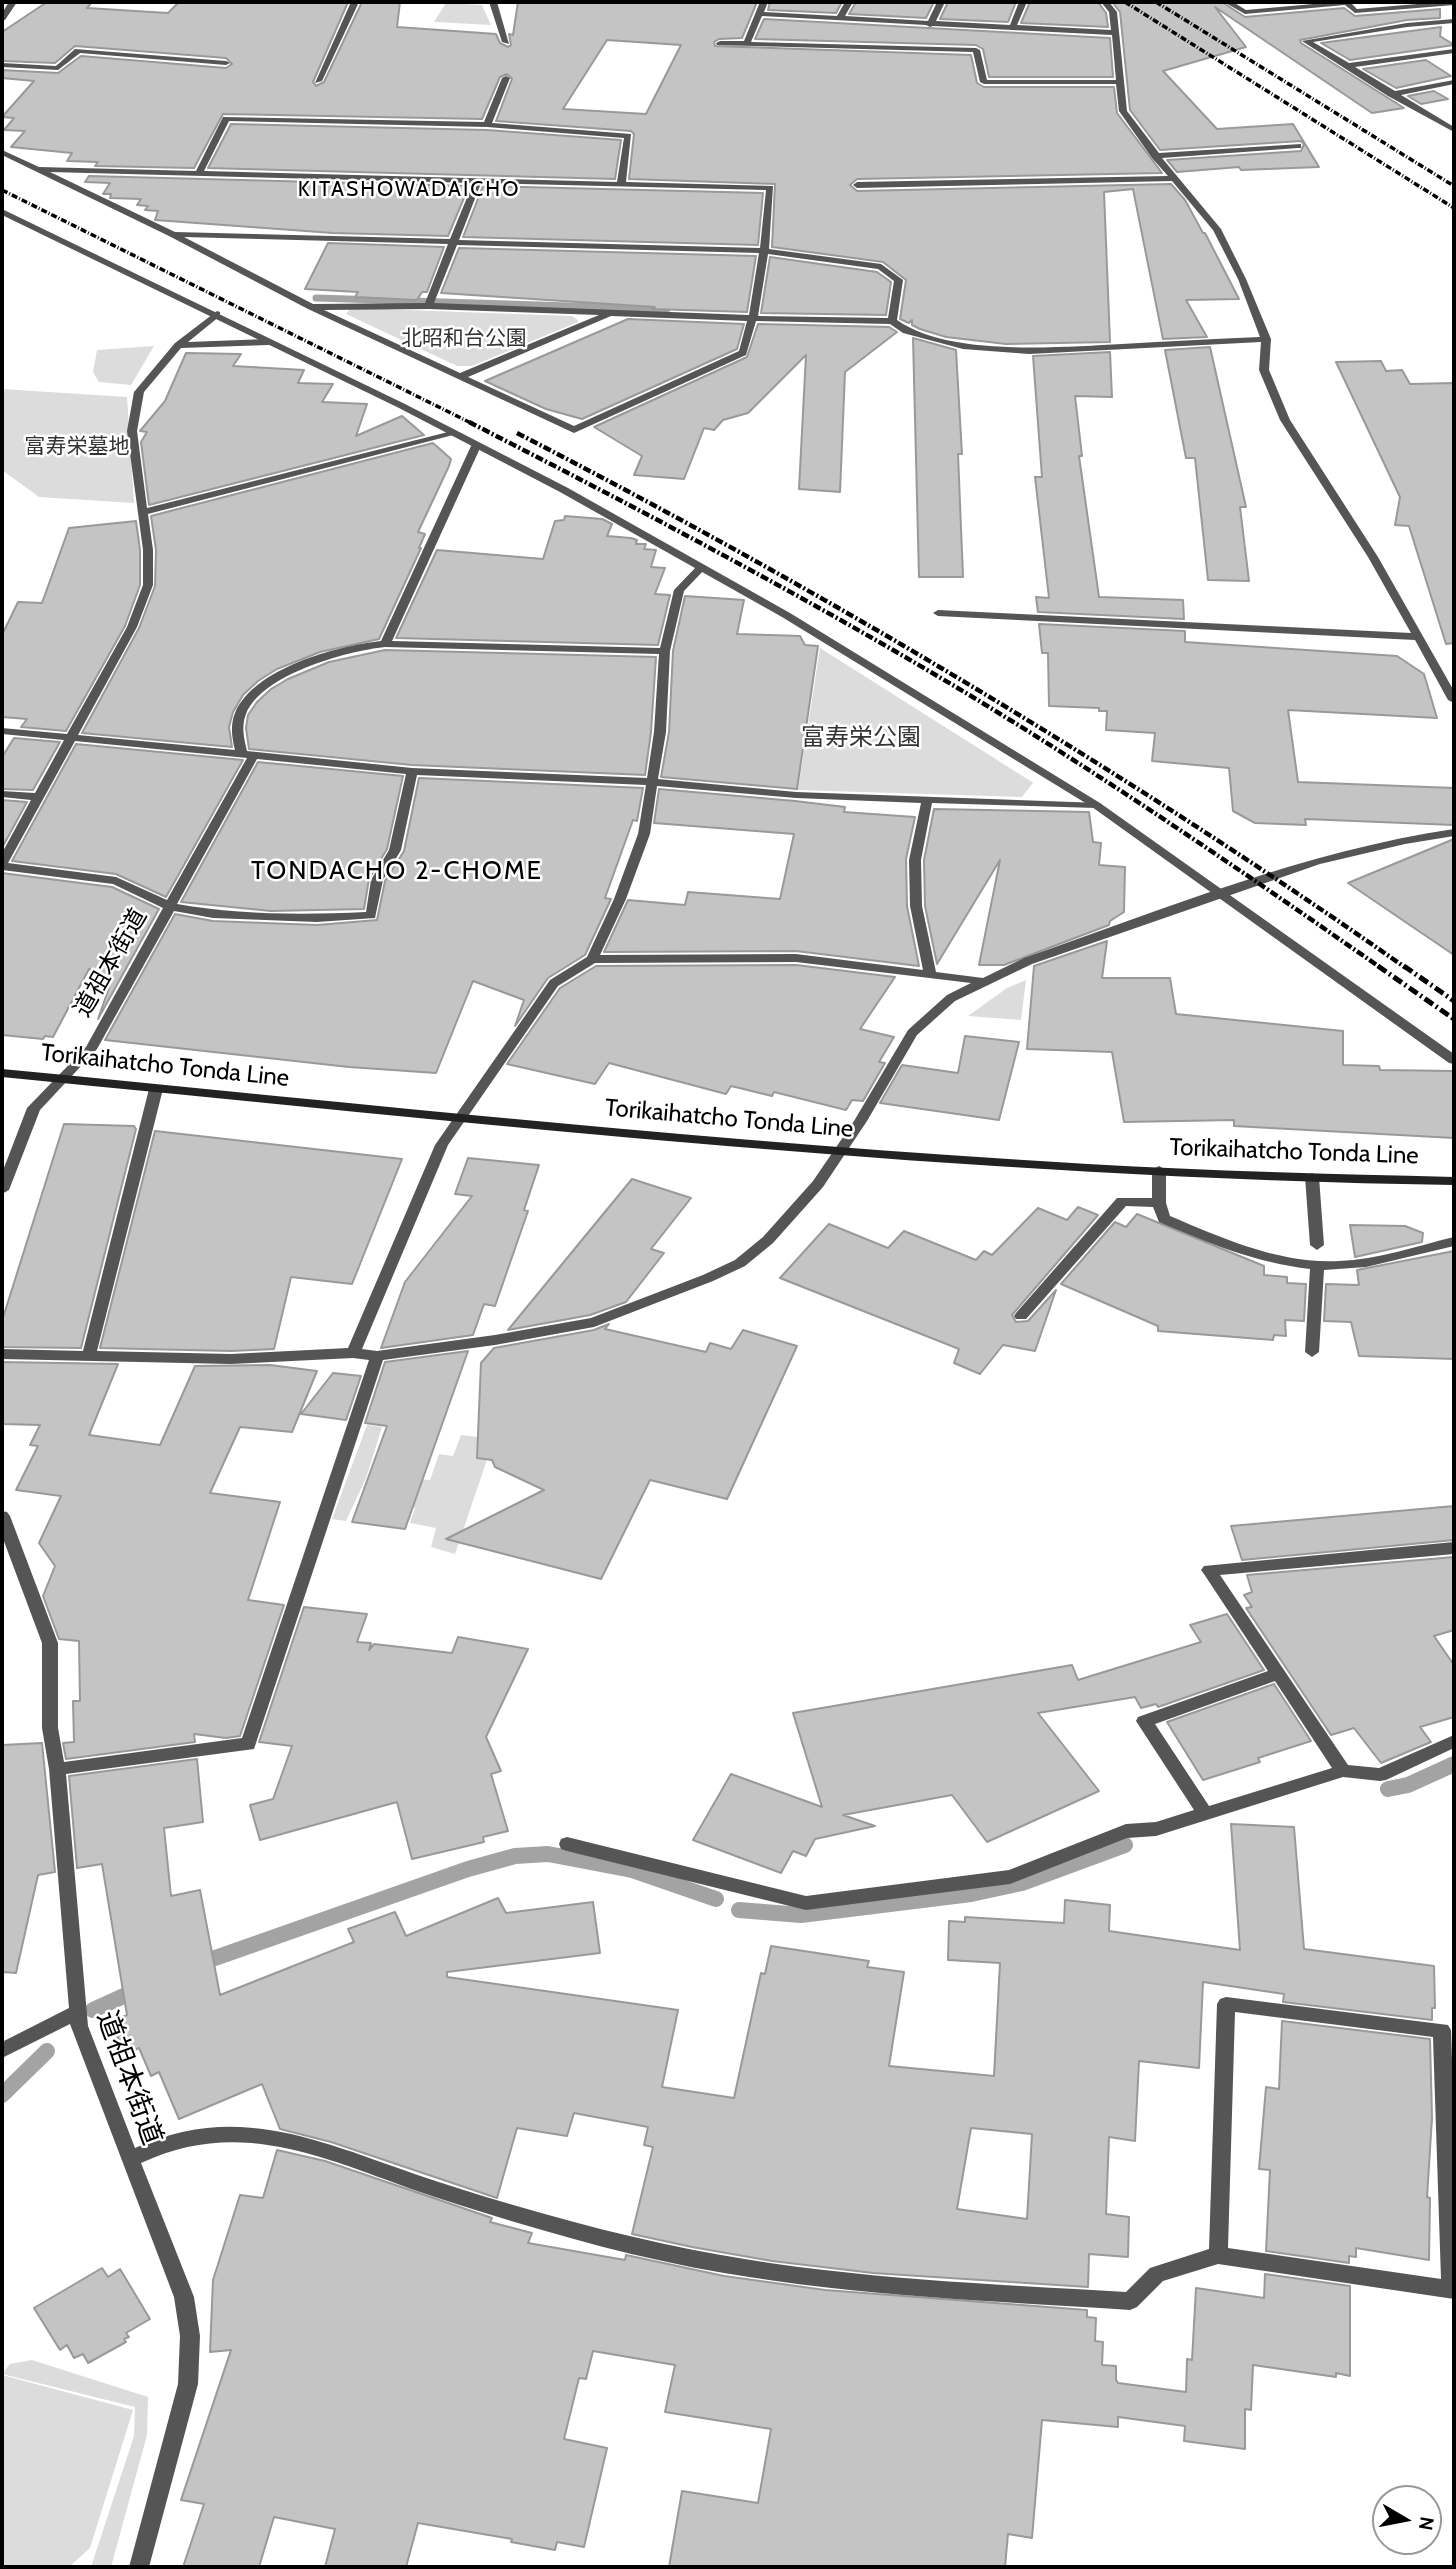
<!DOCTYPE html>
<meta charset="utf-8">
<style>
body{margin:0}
#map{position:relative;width:1456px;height:2569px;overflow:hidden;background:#fff;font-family:Cabin,sans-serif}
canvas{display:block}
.frame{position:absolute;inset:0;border:4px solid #000;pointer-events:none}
.north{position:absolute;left:1372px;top:2485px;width:70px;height:70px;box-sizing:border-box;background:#fff;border:2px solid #999;border-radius:50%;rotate:100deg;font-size:19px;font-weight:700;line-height:28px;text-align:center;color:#000}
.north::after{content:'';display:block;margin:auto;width:24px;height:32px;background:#000;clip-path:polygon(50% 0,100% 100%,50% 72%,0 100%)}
</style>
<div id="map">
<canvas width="1456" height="2569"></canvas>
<div class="frame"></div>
<div class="north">N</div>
</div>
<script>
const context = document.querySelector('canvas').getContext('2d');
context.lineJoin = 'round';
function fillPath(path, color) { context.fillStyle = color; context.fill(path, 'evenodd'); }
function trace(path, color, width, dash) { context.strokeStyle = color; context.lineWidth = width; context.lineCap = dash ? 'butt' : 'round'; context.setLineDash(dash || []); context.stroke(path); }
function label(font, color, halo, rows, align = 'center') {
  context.font = font + ' Cabin,"Noto Sans JP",sans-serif'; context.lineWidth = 5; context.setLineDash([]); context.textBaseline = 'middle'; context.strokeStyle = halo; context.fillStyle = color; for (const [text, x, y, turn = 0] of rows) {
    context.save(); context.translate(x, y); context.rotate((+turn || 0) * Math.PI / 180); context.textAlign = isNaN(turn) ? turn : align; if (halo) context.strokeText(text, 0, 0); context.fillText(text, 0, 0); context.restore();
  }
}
fillPath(new Path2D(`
 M446,3L482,5L491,25L434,22Z
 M351,308L572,316L578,320V322L472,366H457L346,314Z
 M154,346L131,385L99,382L93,372L97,350Z
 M2,389L127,397L134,503L39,497L2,470Z
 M820,648L1032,782L1033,783L1022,797L798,790Z
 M1026,980L1021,1020L968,1016L1007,988Z
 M367,1425L382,1427L366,1478L346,1521L332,1519Z
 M461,1435L494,1439L455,1554L431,1547L436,1528L410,1523L415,1508L389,1505L404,1478L430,1480L439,1454L453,1456Z
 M32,2360L148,2397L147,2435L111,2567H91L134,2436L135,2407L2,2374L10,2364Z
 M2,2375L133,2410L90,2548L69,2567H2Z`), '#dcdcdc');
trace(new Path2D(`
 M316,298L667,309`), '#a3a3a3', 7);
trace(new Path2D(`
 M1388,1789L1408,1785L1454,1764
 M739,1910L801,1915L971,1894L1022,1883L1125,1845
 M198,1964L468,1869L515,1856L548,1854L632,1870L716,1899
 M93,2010L139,1989
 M2,2095L47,2051`), '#a3a3a3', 16);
const building = new Path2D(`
 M47,2H92L87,8L168,13L179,2H348L313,82L316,86L324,82L362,2H400L397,27L496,34L500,43L508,47L511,45L509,34L513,35L518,2H757L742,38L719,39L714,42L715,46L971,55L977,83L984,87H1114L1117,113L1162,173L857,179L850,185L857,191L1171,184L1185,200L1203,233H1205L1239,299L1186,300L1207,337L1163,339L1133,189L1104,192L1110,342L1006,344L946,337L920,329L912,325V320L909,323L900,319L906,280L883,262L772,247L775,184L629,179L634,134L631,131L496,121L512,79L507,74L500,77L482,119L223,114L194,168L95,166L98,162L67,161L72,153L11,147L25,131L4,130L14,118L2,117L34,81L2,78V70L58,73L81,56L226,68L232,64L226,58L75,46L55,63L2,61V32ZM607,40L681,45L646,114L563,109Z
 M770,2H842L836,13L768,10Z
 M856,2H934L926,18L849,14Z
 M948,2H1016L1008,22L940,19Z
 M1030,2H1098L1106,13L1108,27L1021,23Z
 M1112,2H1222L1245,17L1344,8L1355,16L1440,9V18L1407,20L1300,40L1301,43L1404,108L1372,113L1215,7L1246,47L1163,71L1217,129L1293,124L1319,167L1241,170L1239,167L1177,172L1167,160L1301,151L1304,144L1301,141L1160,150L1130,110L1120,12Z
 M764,19L1110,38L1113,77H989L983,49L976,45L755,39Z
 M1441,27L1440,36L1454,45L1350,60L1321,43Z
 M1426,60L1451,76L1396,88L1363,69Z
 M1434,91L1448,99L1421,104L1408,96Z
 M231,124L487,130L621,140L615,179L208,168Z
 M89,176L469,186L448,236L333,233L155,220L158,211L145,210L148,206L137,205L141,199L110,198L111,194H103L110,183L85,182Z
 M483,186L763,193L758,245L463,237Z
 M328,243L444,247L427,292H422L417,300L355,297L358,292L305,289Z
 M459,248L756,256L747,312L652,309L655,307L441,293Z
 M770,257L877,272L891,282L886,315L761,313Z
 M628,319L744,324L737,349L582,419L546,409L485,381Z
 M758,324L889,327L897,332L845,372L840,492L799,489L806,355L748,413L723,420L714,430L704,428L684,479L634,475L642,456L594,427L747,357Z
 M913,338L956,350L962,454H958L963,577H919Z
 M1210,347L1246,507H1240L1249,581L1208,580L1195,458H1186L1165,350Z
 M1110,352L1112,397L1075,396L1082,456H1079L1099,597L1183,600L1184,619L1038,612L1036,597L1049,598L1035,477H1042L1033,356Z
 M186,353L241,354L233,366L304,370L298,383L333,384L322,402L367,404L356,436L402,416L424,435L149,505L141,442L147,432L140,431L165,401Z
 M1381,361L1386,371L1402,370L1410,384L1454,383V643L1446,644L1409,526L1395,525L1400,497L1336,362Z
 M433,443L451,459L449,466L418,532L425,534L419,548H421L379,639L320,652L277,669L258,681L243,695L233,712L229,727L232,747L82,733L139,628L155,586L156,550L151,516Z
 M565,516L602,519L612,524L607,536L631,538L637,540L636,544H646L644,549L656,550L651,567L665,568L655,594L670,595L658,645L396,638L437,550L543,559L555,521L564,520Z
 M136,521L140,550V585L125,626L66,731L21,727L27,719L2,717V635L18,602L42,603L69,528Z
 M685,596L744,600L737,634L800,636L805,645L818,646L797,789L661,777L669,732L673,651Z
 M1039,624L1185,631V642L1397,656L1424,674L1437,718L1288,710L1298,782L1454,788V825L1305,819L1306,825L1255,823L1233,811L1229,768L1152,761L1155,733L1106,730L1107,711H1099V708L1049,706L1048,653H1042Z
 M385,650L656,657L651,732L645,775L412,765L249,749L246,728L248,715L257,702L271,689L288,679L329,662Z
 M14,738L60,742L33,790L2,789V757Z
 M76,744L243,760L166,897L116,874L12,861Z
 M258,762L403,776L387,849L369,879L364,909L271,911L181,902Z
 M419,778L643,788L637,821L633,820L605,898L611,899L585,955L548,978L515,1026L524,1000L473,981L436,1073L349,1067L105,1040L175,914L213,921L317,925L377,920L385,881L404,851Z
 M659,789L795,801L845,807L844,812L915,817L906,859L907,906L919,966L796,951L604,952L628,900L685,905L688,892L780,899L794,834L654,823Z
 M2,800L27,802L2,848Z
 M934,809L1089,812L1093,842L1101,843L1099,865L1125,867L1124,912L1110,921L1109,925L1004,965H979L1000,860L937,964L925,906L924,860Z
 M1454,839V955L1348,883Z
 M2,873L112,887L159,909L98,1019L112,979L89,969L53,1037L45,1036L43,1039L2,1035Z
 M1107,941L1102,978H1170L1176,1014L1343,1031V1065L1379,1066L1380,1070L1454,1071V1138L1234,1126V1120L1124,1122L1112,1052L1027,1049L1034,966Z
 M796,965L895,977L860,1029L894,1037L879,1062L885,1063L863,1101L852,1100L846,1110L774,1092L772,1096L731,1086L726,1094L609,1063L595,1084L507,1064L560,988L596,966Z
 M965,1036L1019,1042L999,1120L880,1103L902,1065L958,1073Z
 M64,1124L134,1126L136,1129L81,1348L2,1347V1321Z
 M155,1131L402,1159L352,1284L291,1277L274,1349L231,1351L100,1348Z
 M468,1158L539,1165L524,1210L528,1211L495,1306L484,1304L473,1335L381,1348L405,1282L472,1196L455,1194Z
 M632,1179L691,1198L651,1249L664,1253L626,1302L590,1315L508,1330Z
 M1078,1207L1098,1215L1012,1315L1016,1322L1028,1321L1056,1290L1035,1351L1003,1345L980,1374L954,1363L959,1349L780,1278L829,1224L888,1248L904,1231L976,1260L984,1251L992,1255L1038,1208L1067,1220Z
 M1137,1214L1264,1266V1275L1287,1277V1283L1306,1284L1304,1321L1285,1320L1286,1336L1274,1335L1273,1340L1158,1331V1326L1061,1284L1115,1222L1126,1227Z
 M1350,1225L1405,1226L1423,1233L1422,1242L1355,1257Z
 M1454,1251V1359L1359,1356L1351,1322L1324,1321L1326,1284L1359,1285L1357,1270Z
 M609,1324L605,1329L706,1352L710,1343L731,1349L743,1330L797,1346L727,1499L650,1480L601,1579L446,1539L544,1490L495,1467L492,1460L477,1458L481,1363L494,1348L594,1330Z
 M468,1351L405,1529L352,1522L387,1426L365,1423L385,1362Z
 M2,1362L118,1364L89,1435L160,1445L195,1366L270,1365L317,1371L292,1432L240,1427L210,1493L280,1502L248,1600L284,1605L240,1736L226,1738L194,1734L195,1742L66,1759L63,1743L74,1742L73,1701H80L79,1641L59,1639L43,1596L55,1566L39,1543L61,1496L16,1490L38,1446L30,1445L40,1425L2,1424Z
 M333,1373L361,1376L346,1420L301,1414Z
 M1454,1506V1540L1242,1560L1231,1526Z
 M1454,1557V1630L1434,1636L1454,1665V1717L1420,1727L1431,1742L1381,1763L1354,1728L1331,1735L1246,1608L1252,1607L1244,1595L1252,1592L1247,1575Z
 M304,1607L367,1614L357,1642L371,1643L369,1650L374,1644L452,1653L458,1637L528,1649L486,1737L501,1771L491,1774L508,1831L483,1837L484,1842L412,1859L397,1802L260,1840L250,1805L273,1799L292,1746L259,1742Z
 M1227,1614L1264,1670L1158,1707L1156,1704L1141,1708L1135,1697L1038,1713L1099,1791L987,1842L952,1795L843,1815L875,1826L815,1839L806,1856L793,1851L781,1873L693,1840L731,1774L822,1807L793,1713L1072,1665L1078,1680L1201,1642L1190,1625Z
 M1274,1684L1311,1741L1258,1758L1260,1762L1203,1780L1167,1722Z
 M42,1743L55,1872L38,1875L16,1973L2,1972V1745Z
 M197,1759L203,1822L164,1828L171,1896L200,1890L220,1995L354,1942L348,1929L395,1912L406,1936L498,1898L506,1913L593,1902L600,1953L447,1972V1977L678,2010L662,2087L734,2098L761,1973L765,1974L771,1946L869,1961L867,1967L904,1972L889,2066L994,2076L1000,1963L948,1960L949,1921L965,1922V1917L1064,1923L1065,1900L1110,1905L1109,1931L1240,1950L1231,1824L1294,1827L1304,1949L1434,1966L1435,2008H1432V2020L1283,2002L1284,1994L1203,1982L1199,2068L1139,2061L1135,2141L1109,2137L1106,2214L1129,2217L1128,2257L1089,2254L1088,2287L873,2273L772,2261L692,2247L632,2234L653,2147L644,2145L648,2127L574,2113L567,2136L517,2128L497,2198L331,2142L280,2129L262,2084L179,2119L159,2072L151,2076L139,2048L125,2054L111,2022L127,2015L102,1864L77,1868L69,1776ZM971,2128L1032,2134L1027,2219L957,2209Z
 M1282,2021L1430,2039L1432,2118L1427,2197L1430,2198L1429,2260L1356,2248V2257L1349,2256V2263L1266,2251L1270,2170L1259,2169L1266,2087L1279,2089Z
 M277,2150L325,2161L492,2218L490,2222L532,2233L528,2243L625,2260L626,2255L724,2276L825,2290L1087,2310V2317L1096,2318L1095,2341L1103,2342L1102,2365L1116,2366V2380L1118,2383L1186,2392L1187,2359L1192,2360L1196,2288L1264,2298L1265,2274L1350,2286V2376L1336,2373V2377L1253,2365L1251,2410L1245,2409V2449L1184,2441L1185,2426L1118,2417V2427L1042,2420L1032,2538L1008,2534L1005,2567H669L682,2491L758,2503L771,2429L665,2412L675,2365L593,2351L586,2379L579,2378L564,2439L607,2448L584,2547L557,2542L555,2550L511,2542L512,2539L418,2523L406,2567H325L335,2529L274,2517L259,2567H183L204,2504L181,2500L231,2350L210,2352L213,2280L240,2195L263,2198Z
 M102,2268L108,2277L120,2269L150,2319L126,2333L129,2337L124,2339L126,2342L88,2363L83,2354L74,2358L67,2345L60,2350L34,2308Z`);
fillPath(building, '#c4c4c4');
trace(building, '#999', 2);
fillPath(new Path2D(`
 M9,2H17L5,20H2V13Z
 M351,2H359L322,81L315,83Z
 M489,2H497L509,44L502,42Z
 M760,2H768L764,12L837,16L845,2H853L845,16L928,21L937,2H945L936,21L1010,25L1019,2H1027L1017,25L1111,30L1109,12L1101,2H1109L1117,12L1127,111L1159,153L1301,144V148H1298L1162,158L1221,229L1246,279L1271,339L1269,370L1290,420L1378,557L1454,691V703L1448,700L1415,640L938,616L933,613L938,610L1411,633L1368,557L1280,420L1259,370L1261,342L1029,354L963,349L903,333L890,324L756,321L746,355L574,433L308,309L169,236L2,155V150L39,167L196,171L223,117L484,122L502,78L506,76L510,78L492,123L631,134L626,182L773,186L769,249L881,264L903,280L897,320C949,357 1060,347 1122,344C1168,341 1214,339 1260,337L1238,279L1213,230L1172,181L857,188L853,185L857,182L1168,176L1152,158L1119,111L1116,84H984L980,82L973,52L717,45L716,43L720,41H744ZM762,16L926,25L930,27L933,26L1112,35L1116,80H987L980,50L976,48L751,42ZM229,121L487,127L624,138L617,182L204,171ZM50,172L473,183L450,239L175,232ZM481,183L766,190L760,248L459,240ZM184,237L448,244L425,303L313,304ZM457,245L759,253L749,315L434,303ZM768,254L878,269L894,281L888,318L758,316ZM428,309L599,315L460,373L324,310ZM611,316L747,321L739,351L574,426L468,377Z
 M1224,2H1233L1246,10L1336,2H1350L1357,9L1442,2H1454V5L1355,13L1345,5L1245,14Z
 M1454,19V23L1407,27L1313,42L1349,63L1454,49V53L1355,67L1395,91L1454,80V84L1401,95L1454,127V132L1388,96L1302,41L1407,23Z
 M75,49L226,61L230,63L226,65L80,53L58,70L2,67V63L56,66Z
 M217,311L220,312V316L188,342L268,339L273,342L268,345L181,348L144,392L137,431L147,508L452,431L457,434L148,514L153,550V585L137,627L78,735L235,750C232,738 230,725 235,713C254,668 337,646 381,641L471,446L476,443L481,446L392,641L660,648L674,590L697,566L701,565L706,568L684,591L670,651L666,732L658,779L796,792L1100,803L1102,805L1096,808L932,803L921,860L922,906L936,972L983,978L1024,958C1165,909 1305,851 1454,829V836L1405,844L1320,864L1032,964L955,1001L917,1035L867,1121L823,1187L773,1243L745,1266L713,1281L594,1327L495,1345L383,1360L254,1749L66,1774L88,2026L135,2148C228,2105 306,2135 395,2167C425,2178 455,2187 486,2197C563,2220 641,2241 721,2255C855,2279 991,2284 1126,2292L1150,2268L1209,2249L1217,2004L1220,1999L1226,1997L1448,2025L1451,2030L1454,2120V2299L1218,2264L1163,2281L1137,2307L1130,2310C994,2301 858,2296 724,2273C642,2259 562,2237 482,2212C450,2202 418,2192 387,2180C303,2149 228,2122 141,2163L194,2297L200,2336L198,2384L149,2567H129L178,2384L180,2336L174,2297L70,2024L2,2058V2042L69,2008L49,1769L42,1728V1643L2,1536V1511L7,1512L10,1516L58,1643V1728L64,1762L242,1738L369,1360L353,1358L231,1364L2,1359V1349L83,1351L149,1089L156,1085L163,1089L97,1351L231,1354L348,1348L435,1145L550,980L587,957L614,899L638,834L646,785L417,775L401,850L383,880L375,918L317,922L213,918L174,911L97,1049L40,1110L9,1190L2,1194V1173L27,1108L86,1047L163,908L113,884L2,870V853L31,800L2,797V791L35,793L64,740L2,734V728L67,734L127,627L143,585V550L127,431L134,392L175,343ZM385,647L659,654L654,732L647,778L412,768L247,751C244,739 241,726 246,714C262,674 347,651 385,647ZM75,741L247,758L167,900L116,877L8,863ZM257,759L406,774L389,850L371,880L366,912C303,915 239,915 177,904ZM657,786L796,798L921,803L909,860L910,906L923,970L796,954L600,955L626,899L650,834ZM796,962L971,983L947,995L908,1030L854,1121L813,1181L763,1237L735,1260L703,1275L591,1318L495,1335L377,1351L362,1349L448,1145L558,986L595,963ZM1235,2012L1433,2037L1441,2279L1228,2248Z
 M1159,1166L1166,1170V1203L1170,1216C1224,1239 1280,1264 1339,1261C1378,1260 1416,1246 1454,1237V1246L1366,1267L1324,1270L1319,1352L1312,1357L1305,1352L1310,1269C1257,1263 1208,1243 1159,1222L1153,1207L1126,1206L1026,1319H1016L1014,1316L1016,1313L1117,1198H1152V1170Z
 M1312,1173L1319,1177L1324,1245L1317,1250L1310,1245L1305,1177Z
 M1454,1542V1554L1220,1575L1348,1765L1379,1768L1454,1735V1748L1386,1780L1380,1781L1343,1777L1156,1836L1127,1838L1010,1884L806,1910L567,1851L561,1849L559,1844L561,1839L567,1837L806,1896L1009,1870L1126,1824L1156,1822L1194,1810L1136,1721L1138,1717L1268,1671L1204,1574L1201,1570L1204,1566ZM1275,1681L1332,1768L1209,1806L1155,1724Z`), '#555');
fillPath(new Path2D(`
 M487,2H497L493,4Z
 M2,209L405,404L568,488L790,613L1100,803L1454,1054V1064L1449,1063L1092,807L782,617L560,492L399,408L2,215Z`), '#555');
fillPath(new Path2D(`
 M2,1069C364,1104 725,1143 1088,1164C1210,1171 1332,1174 1454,1177V1185C968,1178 485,1124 2,1077Z`), '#222');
trace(new Path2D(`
 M1125,2L1454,208
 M1156,2L1454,186
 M2,190L473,424`), '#000', 3.5, [6, 2, 1, 2]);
trace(new Path2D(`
 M469,422C639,509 808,598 971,696C1111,781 1246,874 1381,968
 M517,433C825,592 1122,769 1406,968`), '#000', 4.5, [8, 2.5, 2, 2.5]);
trace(new Path2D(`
 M1378,966L1454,1019
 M1404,966L1454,1001`), '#000', 5, [10, 3.5, 2, 3.5]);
context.letterSpacing = '2px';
label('21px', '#000', '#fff', [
 ["KITASHOWADAICHO",409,190]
]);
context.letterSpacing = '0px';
label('21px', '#333', '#fff', [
 ["北昭和台公園",464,339],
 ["富寿栄墓地",77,447]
]);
label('24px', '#333', '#fff', [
 ["富寿栄公園",861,738]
]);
label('24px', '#000', '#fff', [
 ["道祖本街道",111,963,-60],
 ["Torikaihatcho Tonda Line",165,1066,6],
 ["Torikaihatcho Tonda Line",729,1119,5],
 ["Torikaihatcho Tonda Line",1294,1152,2]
]);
context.letterSpacing = '2px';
label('26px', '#000', '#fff', [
 ["TONDACHO 2-CHOME",397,871]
]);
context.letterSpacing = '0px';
label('28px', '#000', '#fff', [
 ["道祖本街道",129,2078,70]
]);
</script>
